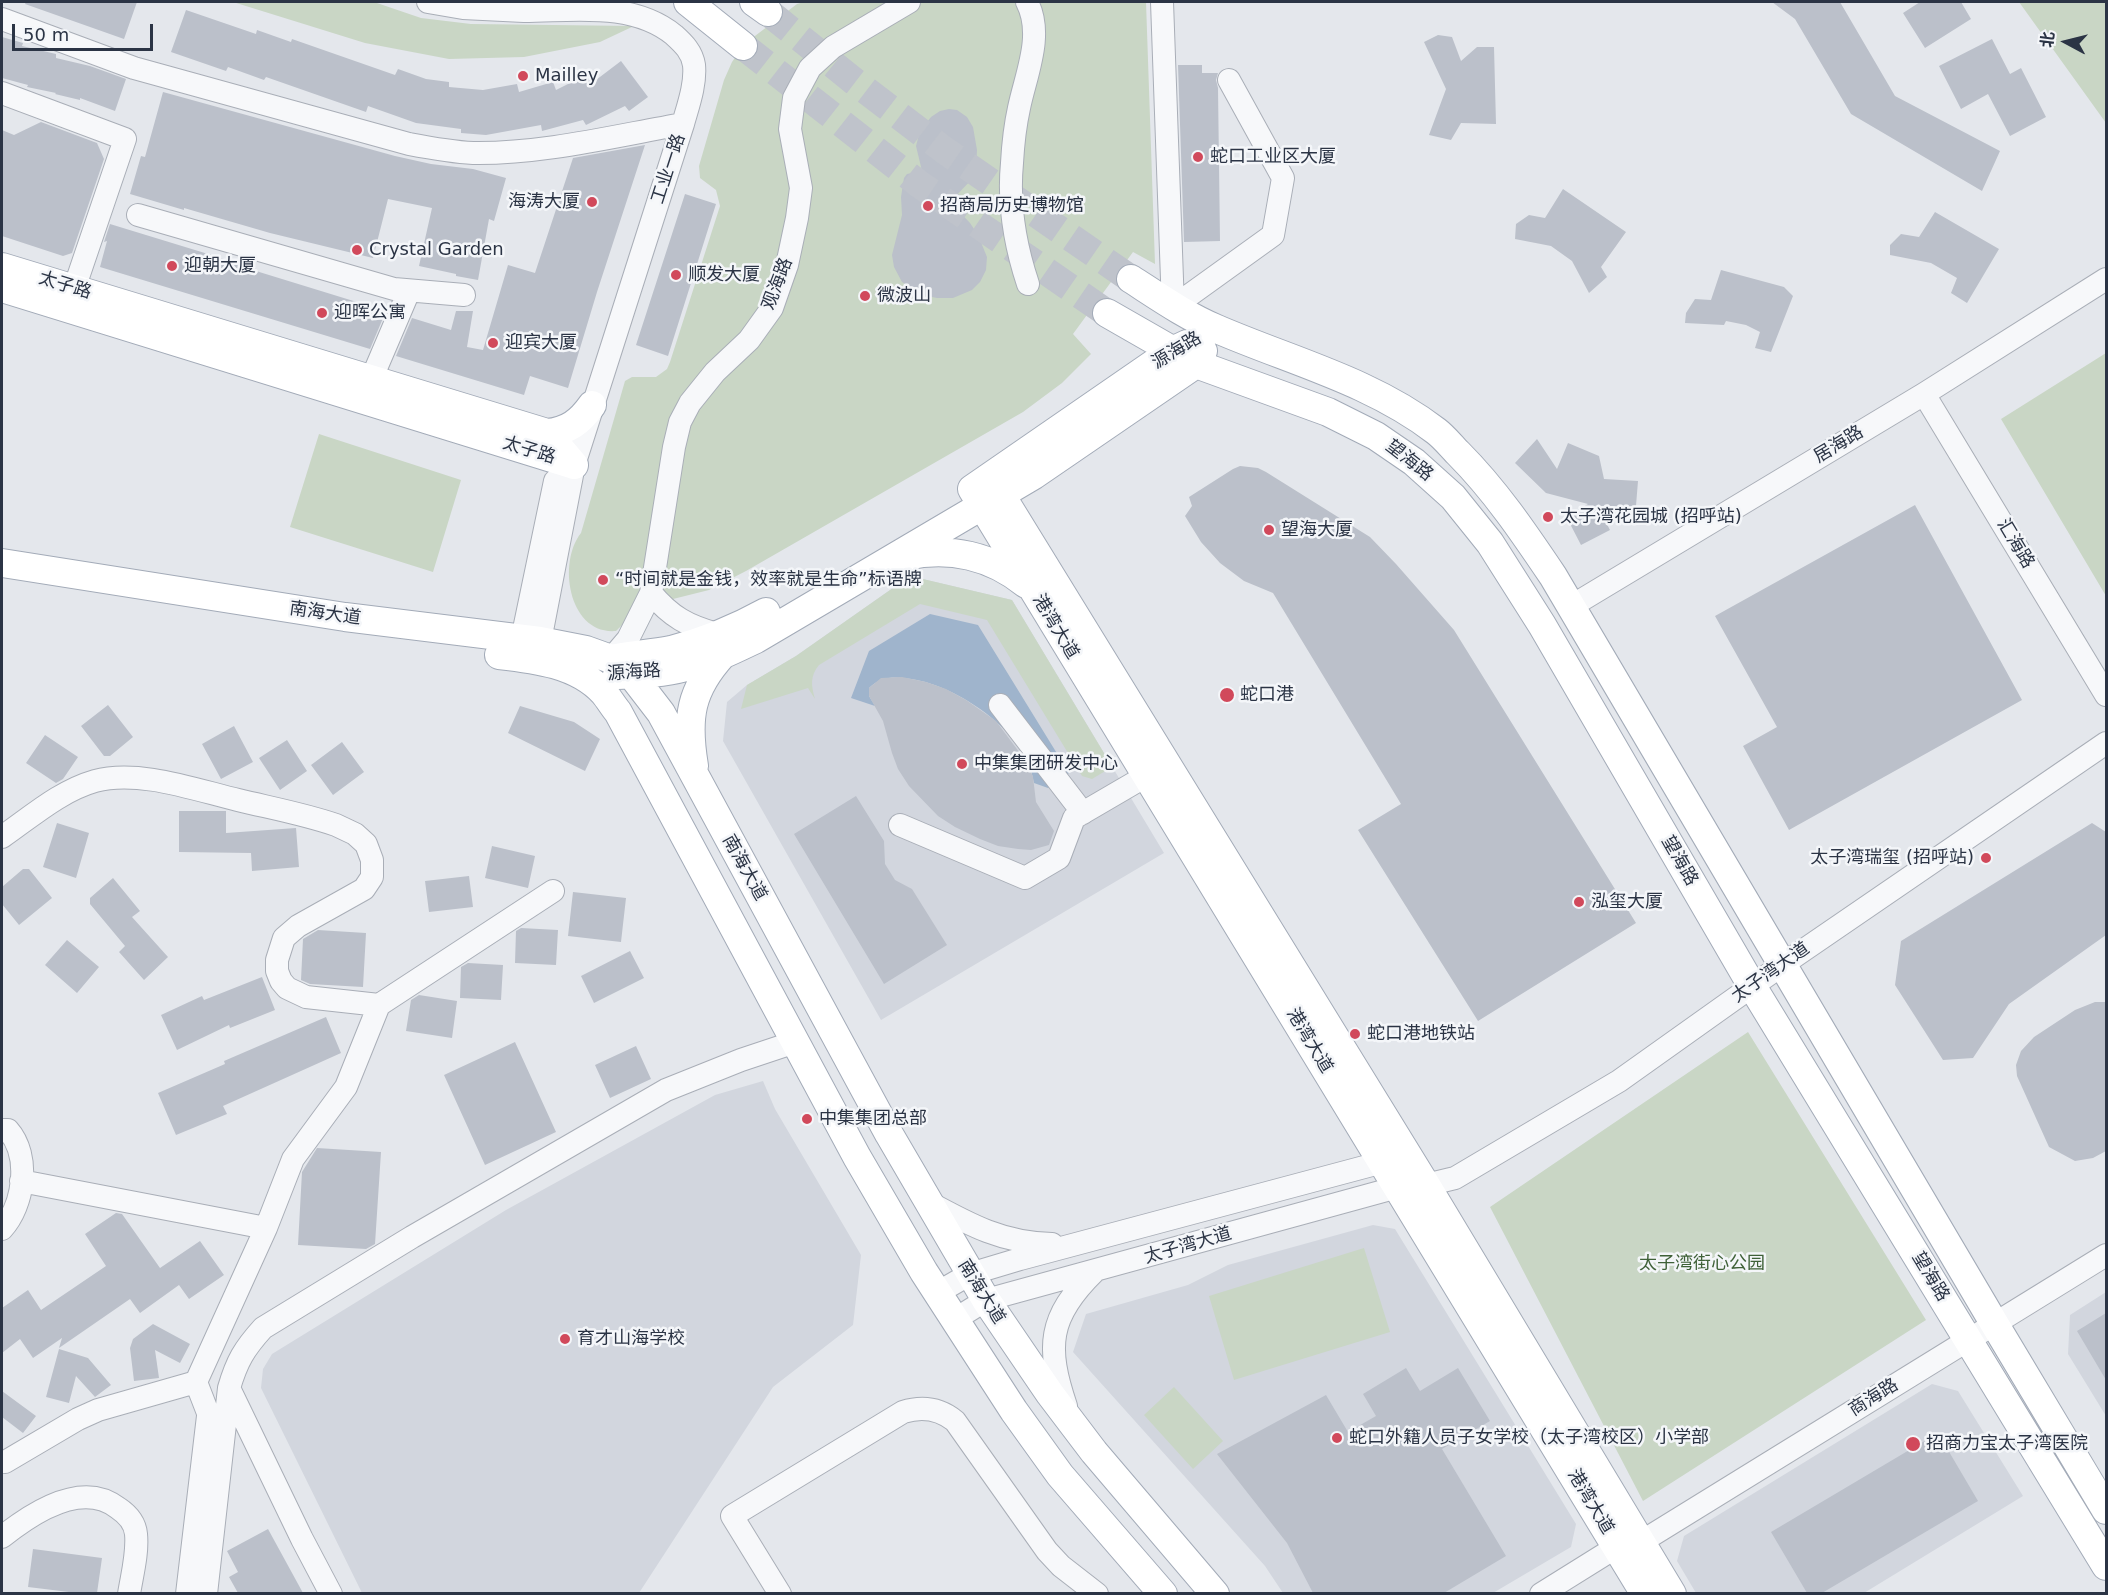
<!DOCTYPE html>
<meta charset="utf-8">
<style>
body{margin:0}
#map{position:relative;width:2108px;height:1595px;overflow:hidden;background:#e4e7ec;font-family:"DejaVu Sans","Noto Sans SC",sans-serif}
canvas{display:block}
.frame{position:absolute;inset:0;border:3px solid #2b3445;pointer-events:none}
.north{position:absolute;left:2036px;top:12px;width:60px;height:60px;-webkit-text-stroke:4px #f4f6f9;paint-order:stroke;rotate:277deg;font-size:16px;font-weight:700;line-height:24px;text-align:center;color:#2b3445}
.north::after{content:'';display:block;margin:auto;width:21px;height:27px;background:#2b3445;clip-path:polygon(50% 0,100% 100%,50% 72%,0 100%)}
.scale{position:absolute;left:12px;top:24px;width:141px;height:27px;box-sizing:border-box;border:3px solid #2b3445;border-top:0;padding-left:8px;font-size:18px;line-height:21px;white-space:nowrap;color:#2b3445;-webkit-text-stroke:4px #f4f6f9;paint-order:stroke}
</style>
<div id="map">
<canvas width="2108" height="1595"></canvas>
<div class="frame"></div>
<div class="north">北</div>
<div class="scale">50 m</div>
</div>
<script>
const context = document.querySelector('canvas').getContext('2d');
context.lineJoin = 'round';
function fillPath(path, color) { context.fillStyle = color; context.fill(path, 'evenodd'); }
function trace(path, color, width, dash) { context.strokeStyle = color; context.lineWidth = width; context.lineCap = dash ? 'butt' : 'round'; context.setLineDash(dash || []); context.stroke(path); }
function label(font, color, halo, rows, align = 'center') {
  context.font = font + ' "DejaVu Sans","Noto Sans SC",sans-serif'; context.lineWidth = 5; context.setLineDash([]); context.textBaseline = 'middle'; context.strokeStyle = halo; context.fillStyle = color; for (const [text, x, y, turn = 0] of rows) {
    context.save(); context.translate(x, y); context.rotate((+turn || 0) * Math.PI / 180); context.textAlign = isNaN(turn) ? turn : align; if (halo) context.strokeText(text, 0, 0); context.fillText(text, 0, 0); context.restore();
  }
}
fillPath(new Path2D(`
 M910,576L1012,600L1164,853L881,1020L723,741L727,702L747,685L796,656Z
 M763,1081L775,1109L861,1255L853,1325L773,1387L639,1593H362L261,1388L263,1369L272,1354L506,1210L715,1095Z
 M1373,1225L1395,1229L1576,1524L1571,1547L1493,1593H1283L1265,1566L1073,1352L1086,1314L1188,1285L1228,1265Z
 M2106,1292V1416L2068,1354L2070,1315Z
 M1932,1384L1958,1391L2023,1496L1864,1593H1696L1677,1561L1684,1536Z`), '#d2d6de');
fillPath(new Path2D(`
 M233,2H374L421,18L471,24L634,26L600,42L524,57L449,59L365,43Z
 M804,2H1146L1155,264L1133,252L1073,334L1091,354L1062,383L1023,412L746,571L709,590L673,599L658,590L616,631C569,635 557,563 581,533L625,381L632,377H656L667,369L670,362L720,206L716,190L700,178L699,166L724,80L732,62L741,49L751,39L797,4Z
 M2019,2H2106V123Z
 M2106,353V596L2001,419Z
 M319,434L461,480L433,572L290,527Z
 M910,576L1012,600L1110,763L1107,770L1092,779L1082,776L987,620L920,604L819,665C810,676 811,685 815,699L808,688L741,709L747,685L796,656Z
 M1748,1032L1926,1320L1643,1501L1490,1207Z
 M1364,1248L1390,1332L1234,1380L1209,1296Z
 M1174,1387L1223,1441L1193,1469L1144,1415Z`), '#c9d6c5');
fillPath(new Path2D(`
 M930,614L978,625L1069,773L1048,788L1034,783C1028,734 962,689 917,680C899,677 883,674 869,688V696L875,706L851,698L869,651Z`), '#9fb4cc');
fillPath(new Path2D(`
 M26,2H137L124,39L25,4Z
 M1772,2H1840L1895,96L2000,151L1982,191L1851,114L1795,19Z
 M1920,2H1961L1971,19L1925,48L1903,13Z
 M186,10L256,34L257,30L291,42L292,39L395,75L398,69L426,79L449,82V87L483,90L517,84L519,92L553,82L556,90L588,74L592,83L621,61L648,97L629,111L625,106L586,125L583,120L542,131L541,125L486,135L461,133V129L416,123L368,106L366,112L266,77L264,80L228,67L226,71L171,52Z
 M1438,35L1452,37L1461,61L1477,47H1494L1496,124L1461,123L1451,140L1429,135L1446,89L1424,42Z
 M2,37L23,43L22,46L56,54V58L90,66L126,79L115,111L80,98V100L55,94L56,93L27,87L28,85L2,78Z
 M1992,39L2010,74L2021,68L2046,117L2010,136L1988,94L1961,109L1939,66Z
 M1178,65H1202V73H1218L1216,80L1218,88L1220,241L1184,242Z
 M163,92L395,156L431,164L473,169L506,178L494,221L489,219L478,280L456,276V274L419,266L432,208L388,199L373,258L270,233L184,208V210L130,194L141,156L145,157Z
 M949,109L957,110L967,117L973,127L977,150L976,170L973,178L950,202L970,223L978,235L987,257L986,270L980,282L972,290L953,298H937L922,295L902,282L894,267L892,255L902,215L901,197L904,178L907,174L922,171L916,146L920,131L931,117L940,111Z
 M41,122L97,143L104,159L72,253L63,256L2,236V130L14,135Z
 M645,145L597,292L568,388L530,376L524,395L396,356L412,318L451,330L456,311H473L467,347L483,350L508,265L535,273L573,158Z
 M1563,189L1626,232L1601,267L1607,277L1589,293L1572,261L1551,246L1515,239L1516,224L1529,215L1545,218Z
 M685,194L716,204L668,356L636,345Z
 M1935,212L1999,249L1967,303L1951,293L1957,278L1931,263L1890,255V245L1901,234L1919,237Z
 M110,224L244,265L243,267L386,311L370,349L100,267L107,241L104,242Z
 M1721,270L1784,287L1793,296L1771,352L1755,348L1760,332L1746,325L1726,321L1724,325L1685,323L1686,313L1695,299L1711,300Z
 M1537,439L1557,469L1568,443L1599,456L1604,479L1638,481L1635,518L1602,515L1610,530L1581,545L1566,516L1588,504L1546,493L1515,463Z
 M1240,466L1258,468L1266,472L1370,537L1396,564L1454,630L1636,923L1478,1021L1358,830L1401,804L1273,593L1244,581L1220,563L1201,542L1185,516L1192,506L1189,497L1233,469Z
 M1915,505L2022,700L1789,830L1743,746L1777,727L1715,616Z
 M902,677L926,682L946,689L966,700L996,721L1028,764L1033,777L1036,802L1054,831L1049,845L1031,850L1018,849L998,846L980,839L955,827L938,816L909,786L898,769L892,753L883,721L869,696V688L881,678Z
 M108,705L133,737L110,756H104L81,726Z
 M520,706L574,722L600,739L585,771L508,733Z
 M234,726L253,762L221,779L202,744Z
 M45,735L78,757L63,779L56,783L26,763Z
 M287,740L307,771L280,790L259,758Z
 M342,742L364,772L333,795L311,765Z
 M856,796L884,841L885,864L895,880L912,889L947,945L884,984L794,834Z
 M179,811H226V833L296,828L299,867L252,871L251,853L179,852Z
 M57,823L89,833L76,878L43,867Z
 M2092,823L2106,832V935L2009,1004L1973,1058L1943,1060L1895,985L1901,941Z
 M492,846L535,856L528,888L485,878Z
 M23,869H29L52,898L19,925L2,904V887Z
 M469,876L473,907L429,912L425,881Z
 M113,878L140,911L132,917L168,957L144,980L119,952L125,946L90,904V898Z
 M573,892L626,898L621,942L568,936Z
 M521,928L558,930L556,965L515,963L516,931Z
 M318,930L366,933L363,987L310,984L301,980L303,939Z
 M67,940L99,967L77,993L45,965Z
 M630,951L644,978L594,1003L581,976Z
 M468,963L503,965L501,1000L460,998L461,967Z
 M262,977L275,1010L230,1028L229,1025L177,1050L161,1015L202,996L204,1000Z
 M419,995L457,1001L452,1038L406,1031L411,1000Z
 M2095,1002H2106V1151L2093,1158L2075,1161L2049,1147L2017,1076L2016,1065L2021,1051L2034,1037L2075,1010Z
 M326,1017L341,1053L223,1106L227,1114L176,1135L158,1093L225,1064L224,1061Z
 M515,1042L556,1132L485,1165L444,1075Z
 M636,1046L651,1079L610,1098L595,1065Z
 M317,1148L381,1152L375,1244L366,1249L298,1245L302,1172Z
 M116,1213L122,1214L160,1268L200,1241L224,1275L189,1299L179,1285L140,1313L130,1299L59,1348L62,1338L33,1358L20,1339L2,1353V1308L28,1290L41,1310L106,1266L85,1234Z
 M2106,1313V1380L2077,1331Z
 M153,1324L190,1344L180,1363L155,1350L159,1378L134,1381L130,1348L133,1339Z
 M59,1349L88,1358L111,1385L95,1397L76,1376L69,1403L46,1397Z
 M1406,1368L1420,1391L1458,1368L1490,1421L1442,1449L1506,1556L1444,1593H1313L1287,1543L1217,1454L1326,1395L1348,1432L1376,1416L1363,1394Z
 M2,1391L36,1416L23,1433L2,1417Z
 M1938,1433L1978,1501L1822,1593H1807L1771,1532Z
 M268,1529L303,1593H238L229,1577L238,1572L227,1551Z
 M33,1549L102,1558L97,1593H77L28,1587Z`), '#bbc0ca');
trace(new Path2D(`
 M768,12L855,82L944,150L1131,279
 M743,46L919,184L1107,313`), '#bfc3cb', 28, [28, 14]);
const minor = new Path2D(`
 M428,2L463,8L524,11
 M521,2L524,11C574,11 632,1 674,35C684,44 692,52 694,65C696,84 688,106 683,124L574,465L540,641L531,655
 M1027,2C1044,35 1026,74 1019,108C1015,126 1013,145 1012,163C1008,205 1015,245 1028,284
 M1162,2L1173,307
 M2,19L134,68L409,144C430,148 452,152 473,153C543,154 614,136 683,124
 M2,93L125,139L74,289
 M138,215L394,289L464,295
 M1173,307L1273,235L1283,178L1229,80
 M371,380L409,291
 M1924,394L2106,695
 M651,593C671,617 688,626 717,634
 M1570,607L1924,394L2106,279
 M527,654L522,639L555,481L574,465
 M611,659L628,639L651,593L674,447L680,422L690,403L715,372L749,340L772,308L787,265L797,218L801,188L790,129L794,98L810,68L833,47L909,2
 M1000,705L1083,813
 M900,825L1025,878L1059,858L1074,818L1146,776
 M2,837C31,817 60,791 95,781C138,769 196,790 238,800C271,808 304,814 336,825L355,834L366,844L372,860V877L364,889L298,926L284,938L277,960V971L281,981L287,988L306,997L379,1005
 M2,1130H8C31,1156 24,1205 2,1229
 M21,1181L266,1228
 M928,1202C970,1225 1003,1243 1052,1244
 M937,1293L970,1274L1020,1259L1383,1162L1396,1169
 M954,1320L986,1300L1398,1187L1426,1185L1455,1178L1619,1081L1782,965L2106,743
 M229,1388L302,1539L331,1594
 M1066,1406C1046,1347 1048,1317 1094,1272
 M220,1444L196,1382L266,1228L293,1159L346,1087L379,1005L553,891
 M5,1462L78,1419L98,1410L196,1382
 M2,1537C32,1513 82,1480 118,1508C127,1514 135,1523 136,1534C138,1553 132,1575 129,1594
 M1641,1542L2106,1255
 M187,1594L208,1416
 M206,1594L229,1388C237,1361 244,1349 263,1328L412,1237L666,1090L741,1060L795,1042
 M780,1594L732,1516L903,1412C922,1406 939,1408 955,1421L1047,1551L1061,1566L1097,1594
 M1541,1594L1618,1546`);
const major = new Path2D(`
 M688,2L743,46
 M754,2L768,12
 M2,267L547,433L574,465
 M1131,279C1159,297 1186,316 1217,329C1291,361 1371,381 1436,431C1444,437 1451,446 1458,453C1495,490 1524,533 1553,576L1994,1323L2106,1510
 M2,288L574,465
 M1107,313L1196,364L1328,412L1376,436L1414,462L1453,497L1490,543L1542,625L1752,986L2106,1566
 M1187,344L1172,351L972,489L1645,1594
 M547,433C568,431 580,422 592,405
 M1001,495L1426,1185L1672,1594
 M906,556C949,546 992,556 1026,584
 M2,563L345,617L540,641L586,650L611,659L631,674L661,713L889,1134L986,1300L1050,1394L1094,1452L1215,1594
 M499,655C535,659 578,664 604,693C609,699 613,706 618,712L857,1157L924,1272L1014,1411L1060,1475L1163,1594
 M611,659C630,655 651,654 671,650C703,642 737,628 766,612
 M617,675C640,674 664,673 686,667C711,661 733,650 756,639L1034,475L1196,364L1203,351
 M694,766C686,718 690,690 723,654`);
trace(minor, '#a9aeb7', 24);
trace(major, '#a3abb8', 30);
trace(minor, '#f7f8fa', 22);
trace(major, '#fff', 28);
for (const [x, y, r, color] of [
 [523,76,6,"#d1495b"],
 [1198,157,6,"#d1495b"],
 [592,202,6,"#d1495b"],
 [928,206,6,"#d1495b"],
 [357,250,6,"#d1495b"],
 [172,266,6,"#d1495b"],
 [676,275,6,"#d1495b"],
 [865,296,6,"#d1495b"],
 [322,313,6,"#d1495b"],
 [493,343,6,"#d1495b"],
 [1548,517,6,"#d1495b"],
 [1269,530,6,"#d1495b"],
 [603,580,6,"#d1495b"],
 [1227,695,8,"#d1495b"],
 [962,764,6,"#d1495b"],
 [1986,858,6,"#d1495b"],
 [1579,902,6,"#d1495b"],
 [1355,1034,6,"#d1495b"],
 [807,1119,6,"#d1495b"],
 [565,1339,6,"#d1495b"],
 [1337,1438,6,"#d1495b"],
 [1913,1444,8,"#d1495b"]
]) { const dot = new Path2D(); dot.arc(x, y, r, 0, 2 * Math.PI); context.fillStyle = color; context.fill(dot); trace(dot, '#f4f6f9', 2); }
label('18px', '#2b3445', '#f4f6f9', [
 ["Mailley",535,76],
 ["蛇口工业区大厦",1210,157],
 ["海涛大厦",580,202,"right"],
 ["招商局历史博物馆",940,206],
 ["Crystal Garden",369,250],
 ["迎朝大厦",184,266],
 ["顺发大厦",688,275],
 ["微波山",877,296],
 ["迎晖公寓",334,313],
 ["迎宾大厦",505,343],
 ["太子湾花园城 (招呼站)",1560,517],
 ["望海大厦",1281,530],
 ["“时间就是金钱，效率就是生命”标语牌",615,580],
 ["蛇口港",1240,695],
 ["中集集团研发中心",974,764],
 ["太子湾瑞玺 (招呼站)",1974,858,"right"],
 ["泓玺大厦",1591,902],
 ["蛇口港地铁站",1367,1034],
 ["中集集团总部",819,1119],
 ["育才山海学校",577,1339],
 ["蛇口外籍人员子女学校（太子湾校区）小学部",1349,1438],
 ["招商力宝太子湾医院",1926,1444]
], 'left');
label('18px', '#2b3445', '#f4f6f9', [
 ["工业一路",669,169,-72],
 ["观海路",778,284,-69],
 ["太子路",65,286,17],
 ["源海路",1177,351,-31],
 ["居海路",1839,445,-31],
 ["太子路",529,451,17],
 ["望海路",1409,461,38],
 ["汇海路",2015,544,59],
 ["南海大道",325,614,8],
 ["港湾大道",1055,627,59],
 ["源海路",634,673,-4],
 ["望海路",1679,861,60],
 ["南海大道",744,868,61],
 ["太子湾大道",1771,973,-35],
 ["港湾大道",1309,1041,59],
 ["太子湾大道",1188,1246,-16],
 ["望海路",1930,1277,59],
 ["南海大道",981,1292,58],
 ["商海路",1874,1398,-32],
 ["港湾大道",1590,1502,59]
]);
label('18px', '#3f6138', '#f4f6f9', [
 ["太子湾街心公园",1702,1264]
]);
</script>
